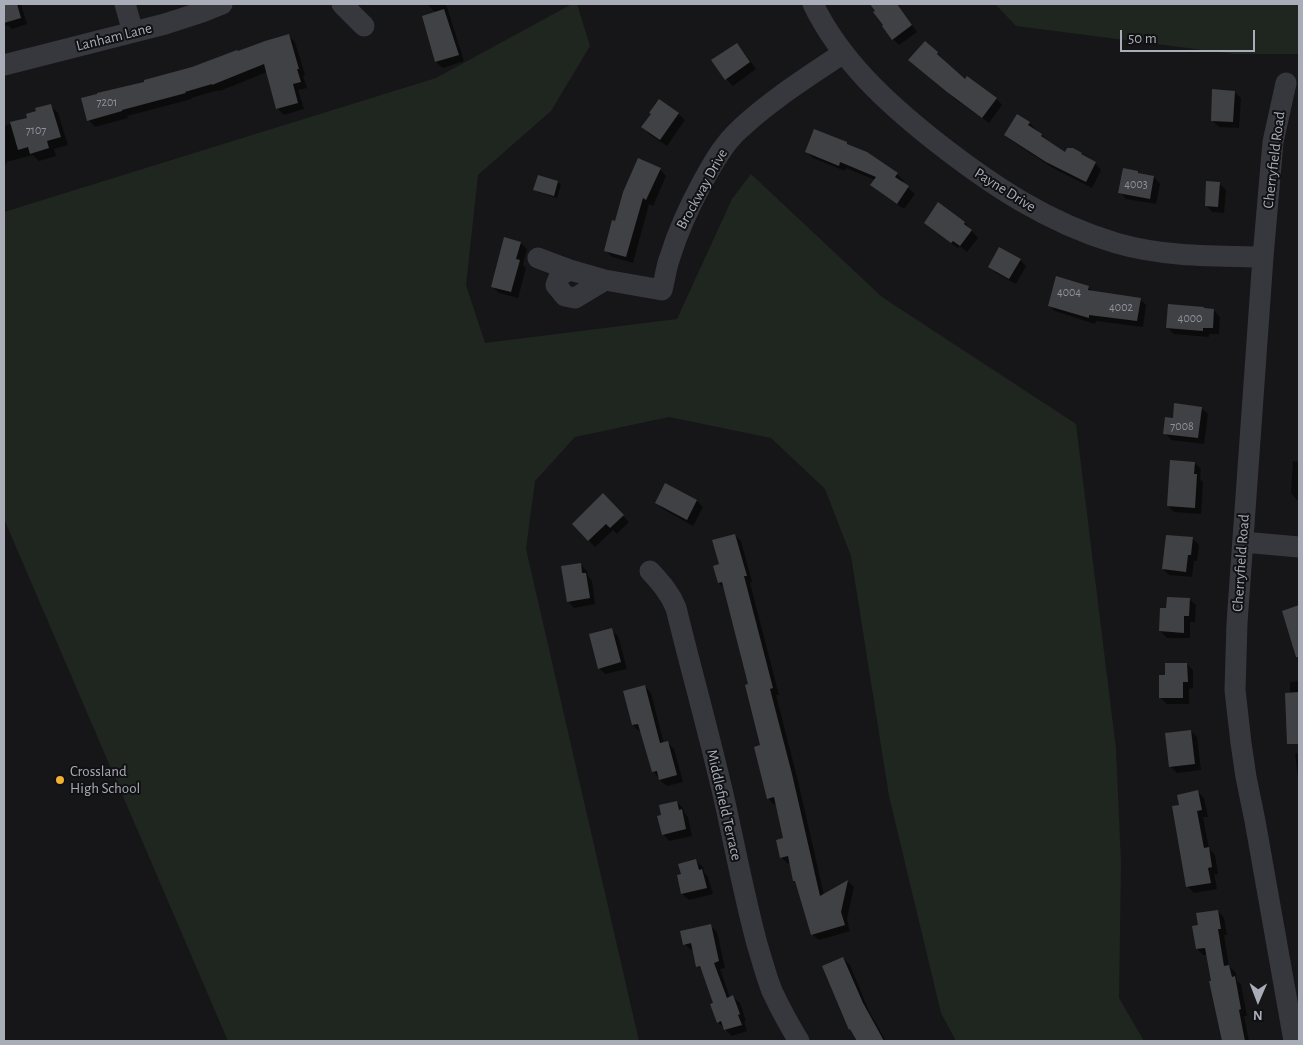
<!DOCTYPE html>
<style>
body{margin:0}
#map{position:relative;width:1303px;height:1045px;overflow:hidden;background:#161618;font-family:"Alegreya Sans",sans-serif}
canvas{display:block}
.frame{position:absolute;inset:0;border:5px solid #a8adb8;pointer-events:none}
.north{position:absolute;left:1233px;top:975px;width:50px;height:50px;-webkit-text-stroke:4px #111113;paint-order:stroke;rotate:181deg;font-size:14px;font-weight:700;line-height:20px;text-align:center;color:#a8adb8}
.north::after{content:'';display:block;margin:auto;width:18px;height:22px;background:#a8adb8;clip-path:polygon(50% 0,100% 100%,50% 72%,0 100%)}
.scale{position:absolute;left:1120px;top:30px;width:135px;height:22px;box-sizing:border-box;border:2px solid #a8adb8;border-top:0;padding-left:6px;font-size:15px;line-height:18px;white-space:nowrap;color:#a8adb8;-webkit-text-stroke:4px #111113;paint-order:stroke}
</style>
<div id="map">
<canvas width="1303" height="1045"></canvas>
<div class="frame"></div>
<div class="north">N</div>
<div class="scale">50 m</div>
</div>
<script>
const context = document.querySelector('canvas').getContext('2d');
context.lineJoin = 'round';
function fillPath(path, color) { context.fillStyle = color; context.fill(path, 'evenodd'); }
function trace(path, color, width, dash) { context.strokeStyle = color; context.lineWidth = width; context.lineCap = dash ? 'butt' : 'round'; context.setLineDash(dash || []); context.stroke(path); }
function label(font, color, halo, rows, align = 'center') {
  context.font = font + ' "Alegreya Sans",sans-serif'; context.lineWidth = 4; context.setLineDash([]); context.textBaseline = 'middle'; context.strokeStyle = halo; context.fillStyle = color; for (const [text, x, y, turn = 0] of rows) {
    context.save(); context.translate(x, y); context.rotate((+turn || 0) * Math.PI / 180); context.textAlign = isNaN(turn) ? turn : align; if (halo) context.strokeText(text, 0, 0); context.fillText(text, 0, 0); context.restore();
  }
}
fillPath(new Path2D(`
 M572,4H577L590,46L551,111L478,175L466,285L485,343L677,319L732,199L751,174L882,297L1076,424L1116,749L1121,863L1119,998L1144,1041H956L941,1013L889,796L851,556L825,489L771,438L669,417L575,437L535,481L526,549L639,1041H228L4,519V212L436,78Z
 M995,4H1299V54H1234L1016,26Z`), '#1e261f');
fillPath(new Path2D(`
 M4,4H21L27,24L12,29L8,25L4,26Z
 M427,4H446L464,61L443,68L436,62V13Z
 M872,4H897L917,32L899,45L893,39Z
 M288,35L295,42L305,75L303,76L307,88L298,90L304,109L284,115L277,108L267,72L220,91L219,90L191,98L192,99L127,116L128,118L95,127L89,120L146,83L193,68Z
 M737,45L743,51L756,69L733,86L726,79L713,61Z
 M937,53L944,60L943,61L965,81L996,98L1002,105L989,123L955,99L917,66Z
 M1235,92L1241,98L1239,128L1219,127L1212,120Z
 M659,101L679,114L685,120L667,146L649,134L643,127L653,114Z
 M50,105L58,113L68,145L54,149L56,156L39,161L33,155L6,162L7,164L4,165V126L29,118Z
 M1017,116L1029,123L1048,141L1066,154L1095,163L1101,170L1092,188L1053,168L1012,141L1005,135Z
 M847,143L850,146L866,153L897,174L904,181L902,183L915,194L904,209L878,191L872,185L875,180L846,168L845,171L813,158L806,152Z
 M660,169L666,176L653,206L649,204L633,263L612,257L606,251L616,223Z
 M1138,172L1140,175L1154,177L1160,184L1156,204L1126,199L1120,192Z
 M558,182L561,185L557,198L538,192L535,189Z
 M1219,183L1226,190L1224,213L1212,212L1206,205Z
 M939,204L965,223L978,238L967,252L960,246L958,248L932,229L925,223Z
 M521,243L527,249L523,265L526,268L518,298L499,293L492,286Z
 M1020,260L1026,266L1016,284L996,273L990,267Z
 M1088,287L1094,292L1140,299L1146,305L1143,327L1096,321L1095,324L1055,311L1049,305Z
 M1214,310L1220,317L1219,334H1209V337L1174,334L1168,328Z
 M1201,408L1208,414L1204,444L1171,440L1165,433L1174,420Z
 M1293,461L1299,462V500H1297L1291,493Z
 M1195,463L1201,469L1200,479L1203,482L1201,514L1174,512L1168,506Z
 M603,494L629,522L617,534L613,530L595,547L573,524Z
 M697,501L703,507L693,526L663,509L656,503Z
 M735,535L741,541L752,582L750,583L779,695H776L798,781L824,895L848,881L854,887L847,919L850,931L819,940L812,934L797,884L794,881L790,863L788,864L781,857L784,839L776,804L774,805L768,798L761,746L750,684L725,589L719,583L720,565Z
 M1192,538L1199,545L1197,561H1194L1192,577L1169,575L1163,569Z
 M580,564L587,571L588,576L592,581L595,604L574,608L568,601Z
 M1189,599L1196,605L1195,622H1190V638H1167L1160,631L1167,609Z
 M611,630L618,636L627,669L605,674L599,668Z
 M1187,664L1193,670V688L1189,689V704H1167L1161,698Z
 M1299,681V785L1295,754L1299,753L1290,694V682Z
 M645,686L651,693L664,744L668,743L674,749L683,782L667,786L660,780L653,771L642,730L639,731L633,725Z
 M1191,731L1197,737L1201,770L1177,773L1170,766Z
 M1198,792L1204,798L1208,817H1203L1209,849L1215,855L1218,874H1214L1217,889L1194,893L1188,887L1173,807L1180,806Z
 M677,802L683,808L685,814L688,817L692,836L669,841L663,834Z
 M696,861L703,867L704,872L708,877L713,894L689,900L682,894V875Z
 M1218,911L1224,918L1227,935H1224L1229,966L1236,973L1237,981L1241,984L1247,1016H1244L1249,1041H1223L1208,955H1203L1197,949L1199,926Z
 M710,925L717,932L725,968L720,969L730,998L733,997L740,1003L746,1021H744L747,1031L732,1036L718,1022L714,1004L703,971L698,966L694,950H691L685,944Z
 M843,958L850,965L869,1011L886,1041H858L853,1032Z`), '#0007');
fillPath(new Path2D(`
 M4,4H17L21,18L4,23Z
 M870,4H897L912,25L892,40L882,26L883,25L873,12L875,11Z
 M444,9L459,55L435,62L422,16Z
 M289,34L299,69H297L301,82L293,84L298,103L276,109L264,64L212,85V84L185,92L186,93L122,110V111L87,121L81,98L97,94V93L144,82V80L192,67L237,50L238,51L265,41Z
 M925,41L938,52L937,54L965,79L967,76L997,98L982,118L947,92L908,60Z
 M737,43L750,62L725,80L711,60Z
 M1212,89L1235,91L1233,122L1211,121Z
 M659,99L679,113L660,140L641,127L651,114L649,113Z
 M51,104L61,137L47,141L49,148L30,154L28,147L18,150L10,122L27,118L26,114L36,111L35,108Z
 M1017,114L1030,122L1028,125L1042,134L1041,136L1065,152L1067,148H1073L1082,153L1081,154L1096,162L1086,182L1046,162L1004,135Z
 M814,129L847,142V144L867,152L898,173L895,177L909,186L897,204L870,185L876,177L840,162L839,166L805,152Z
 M638,158L661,168L646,200L643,198L626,257L604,251L612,220L615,221L623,192Z
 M1123,168L1138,171V173L1154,176L1150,199L1118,193Z
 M538,175L558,181L554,196L533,190Z
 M1206,181L1220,182L1218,207L1205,206Z
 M938,202L965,222L964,224L972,230L960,246L953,241L951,243L924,223Z
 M504,237L521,242L516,259L520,260L511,292L491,287Z
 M999,247L1021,259L1009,279L988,267Z
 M1056,276L1089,286L1088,290L1141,298L1137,321L1089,315V318L1048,306Z
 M1168,304L1204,307V308L1214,309L1213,328H1203V331L1166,328Z
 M1174,403L1202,407L1198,438L1163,434L1165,417L1173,418Z
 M1170,460L1195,462L1194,474H1197L1195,508L1167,506Z
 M665,483L697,500L687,520L655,503Z
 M603,493L624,515L610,528L606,524L588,541L572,524Z
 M735,534L747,576H744L773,688L770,689L792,774L820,896L848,880L841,912L845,925L811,935L795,881H793L788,856L780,858L776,840L783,838L774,797L767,799L754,747L760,745L745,685L748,684L722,582L718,583L713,566L719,564L712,540Z
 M1166,535L1193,537L1191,555H1188L1186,572L1162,569Z
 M581,563L582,573H586L590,598L567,602L561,566Z
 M1167,597L1190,598L1189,616H1184V633L1159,631L1160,608H1166Z
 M1299,605V657H1296L1282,611Z
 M612,628L621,662L598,669L589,634Z
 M1165,663H1187L1188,682H1183V698H1159V675H1165Z
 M645,685L660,743L668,741L677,775L659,780L657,771L652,772L638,724L632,725L623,691Z
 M1299,692V744H1287L1285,693Z
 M1191,730L1195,764L1169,767L1165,733Z
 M1198,790L1202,810L1197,811L1204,848L1209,847L1212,867L1208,868L1211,883L1186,887L1172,806L1179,805L1177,795Z
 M677,801L679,810L682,809L686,829L662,835L657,816L661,815L659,805Z
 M696,859L699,870L702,869L707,888L681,894L677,875L681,874L678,864Z
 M1218,910L1221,929H1218L1224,966L1229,965L1232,977L1235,976L1241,1009L1239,1010L1245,1041H1222L1209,981H1211L1205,948L1196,949L1192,926L1198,925L1196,913Z
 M711,924L719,961L714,963L727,998L733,995L740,1014L738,1015L742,1025L724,1030L721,1021L717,1023L710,1004L713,1003L700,966L696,967L691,943L683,945L680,931Z
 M843,957L863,1003L884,1041H857L850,1029L849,1030L822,966Z`), '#404145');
trace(new Path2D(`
 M125,4L133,32
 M342,4L364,26
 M813,4C840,60 887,103 935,141C991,185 1048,223 1116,243C1164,257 1214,256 1263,257
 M4,65L165,24L202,12L222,4
 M1286,83L1273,142L1263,257L1237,623L1235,690L1241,743L1246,777L1255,821L1294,1041
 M538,258L570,270
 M605,280L570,270L560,275L556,285L565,296L575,298L605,280L662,290C665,279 666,267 670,257C678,231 689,207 702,183C713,163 724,143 741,128C772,99 808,77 843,53
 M1243,542L1299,547
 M650,571C661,583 670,593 676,608C692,674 711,740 726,807C736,853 745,899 757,944C762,960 766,976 772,991C780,1008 789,1025 799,1041`), '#37383d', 21);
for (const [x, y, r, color] of [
 [60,780,5,"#f2b134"]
]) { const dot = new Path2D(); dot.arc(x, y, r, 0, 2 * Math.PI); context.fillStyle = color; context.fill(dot); trace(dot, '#111113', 2); }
label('12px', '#8e929b', null, [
 ["7201",107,102],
 ["7107",36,130],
 ["4003",1136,184],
 ["4004",1069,292],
 ["4002",1121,307],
 ["4000",1190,318],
 ["7008",1182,426]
]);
label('15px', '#a8adb8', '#111113', [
 ["Lanham Lane",114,37,-14],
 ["Cherryfield Road",1274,160,-83],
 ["Brockway Drive",702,189,-61],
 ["Payne Drive",1005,190,32],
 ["Cherryfield Road",1241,563,-86],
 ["Middlefield Terrace",724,805,77]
]);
label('15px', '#a8adb8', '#111113', [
 ["Crossland",70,771],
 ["High School",70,788]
], 'left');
</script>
